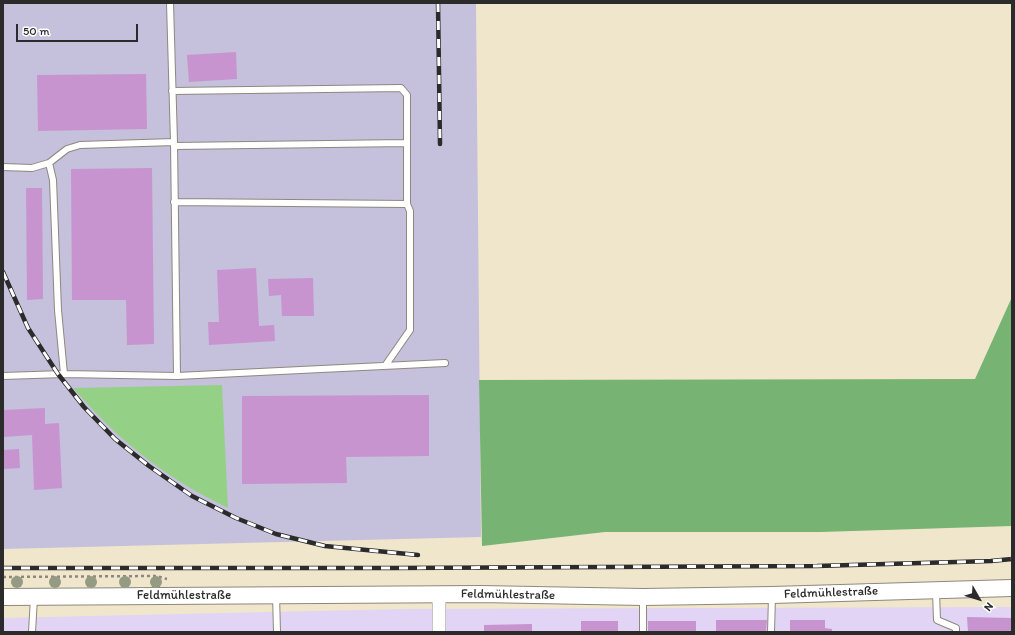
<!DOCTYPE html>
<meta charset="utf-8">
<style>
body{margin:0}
#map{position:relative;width:1015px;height:635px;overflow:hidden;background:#f0e6cc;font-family:Itim,sans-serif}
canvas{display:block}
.frame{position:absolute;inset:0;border:4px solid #2b2b2b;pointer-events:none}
.north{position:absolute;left:959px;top:579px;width:40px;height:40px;-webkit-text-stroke:3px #fff;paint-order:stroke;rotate:129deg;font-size:11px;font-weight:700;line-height:16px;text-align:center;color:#2b2b2b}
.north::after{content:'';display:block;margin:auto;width:14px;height:18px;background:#2b2b2b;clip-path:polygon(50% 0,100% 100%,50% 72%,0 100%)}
.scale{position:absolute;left:16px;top:24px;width:122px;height:18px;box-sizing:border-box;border:2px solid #2b2b2b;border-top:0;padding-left:5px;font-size:12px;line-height:14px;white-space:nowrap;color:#2b2b2b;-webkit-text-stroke:3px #fff;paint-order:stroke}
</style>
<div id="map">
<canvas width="1015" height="635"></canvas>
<div class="frame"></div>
<div class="north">N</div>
<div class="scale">50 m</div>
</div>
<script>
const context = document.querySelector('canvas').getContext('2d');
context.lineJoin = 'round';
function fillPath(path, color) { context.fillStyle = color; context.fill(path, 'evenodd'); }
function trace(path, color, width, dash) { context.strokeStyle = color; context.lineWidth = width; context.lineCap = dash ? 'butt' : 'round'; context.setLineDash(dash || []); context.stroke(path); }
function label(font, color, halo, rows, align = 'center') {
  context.font = font + ' Itim,sans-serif'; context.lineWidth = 4; context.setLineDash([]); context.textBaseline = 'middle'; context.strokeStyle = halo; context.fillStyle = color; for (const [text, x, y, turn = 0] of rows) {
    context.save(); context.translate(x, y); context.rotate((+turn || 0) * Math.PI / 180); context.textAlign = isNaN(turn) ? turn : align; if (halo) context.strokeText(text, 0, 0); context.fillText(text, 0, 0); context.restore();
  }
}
fillPath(new Path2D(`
 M1012,607V632H3V618L406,609Z`), '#e1d4f4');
fillPath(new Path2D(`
 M3,3H476L481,537L3,549Z`), '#c5c0db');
fillPath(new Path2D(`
 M222,385L228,508C195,492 164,473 136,450C113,432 93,410 73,388Z`), '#94d186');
fillPath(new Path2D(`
 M1012,297V526L821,532H605L482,546L479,380L975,379Z`), '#77b373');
fillPath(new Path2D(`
 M236,52L237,79L189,82L187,55Z
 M146,74L147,129L38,131L37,75Z
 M152,168L154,344L127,345L126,300H72L71,169Z
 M26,188H42L43,299L27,300Z
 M256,268L259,326L274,325L275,341L209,345L208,322H219L217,270Z
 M313,278L314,316H282L281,295L269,296L268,279Z
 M429,395V456L346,457L347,483L242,484V396Z
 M45,408V424L59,423L62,488L34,490L32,435L3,437V410Z
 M19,449L20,468L3,469V450Z
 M967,617L1012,618V632H968Z
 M716,620H767L766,632H716Z
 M790,620H825V628L832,629V632H790Z
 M581,621H618V632H581Z
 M648,621H696V632H648Z
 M532,624V632H484V625Z`), '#c794cf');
const service = new Path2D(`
 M170,3L174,142L177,376
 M172,91L401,88L407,95V204
 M174,146L407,143
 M49,163L53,180L58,310L64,374
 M3,167L32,168L49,163L67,149L80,145L174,142
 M174,202L407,204L410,211V330L385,366
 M3,376L64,374L177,376L445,363
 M936,592L937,620L956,628V632
 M276,595L277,632
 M32,632L34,598
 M643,632V598
 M771,632L772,597`);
const minor = new Path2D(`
 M439,632V595`);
const tertiary = new Path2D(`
 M3,597L480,594L643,597L772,595L1012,588`);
trace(service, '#8e887c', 8);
trace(minor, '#8e887c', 14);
trace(tertiary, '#8e887c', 18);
trace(new Path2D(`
 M3,577L156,576L167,579`), '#8e887c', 2.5, [3, 3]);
trace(service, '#fff', 6);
trace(minor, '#fff', 13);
trace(tertiary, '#fff', 16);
const rail = new Path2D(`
 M438,3L440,144
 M3,272L28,328L58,374L84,407L115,439L149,466L192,496L236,518L276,534L325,546L418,555
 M3,568H393L817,566L991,561L1012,559`);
trace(rail, '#2b2b2b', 4.5);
trace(rail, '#fff', 3, [9]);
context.fillStyle = '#959b82';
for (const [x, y] of [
 [17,582],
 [55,582],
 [91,582],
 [125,582],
 [156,582]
]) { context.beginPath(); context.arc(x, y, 6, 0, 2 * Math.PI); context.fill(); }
label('13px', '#2b2b2b', '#fff', [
 ["Feldmühlestraße",831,593,-2],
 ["Feldmühlestraße",508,595,1],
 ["Feldmühlestraße",184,596]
]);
</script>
